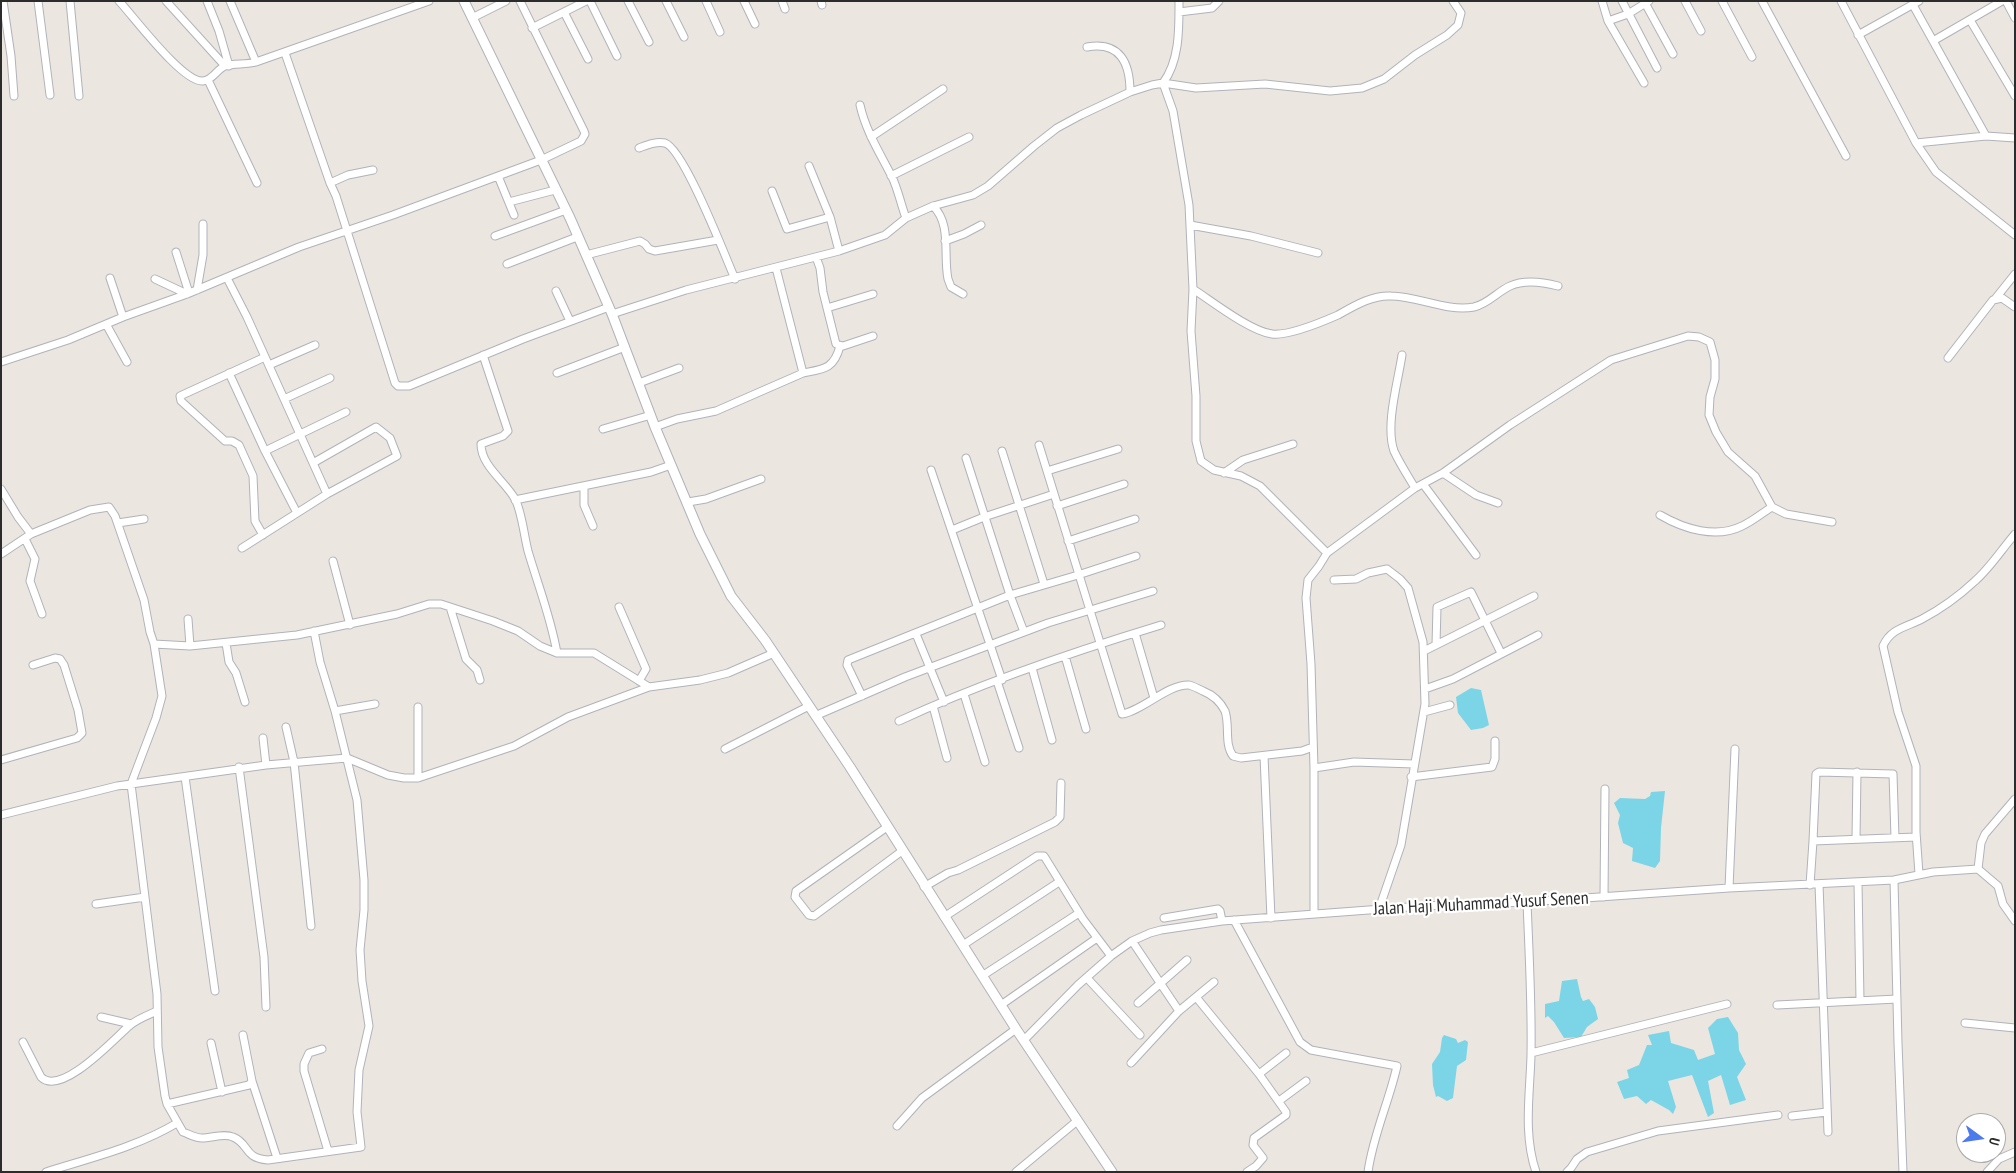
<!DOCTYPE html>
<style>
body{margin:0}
#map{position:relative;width:2016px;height:1173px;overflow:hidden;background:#ece6e0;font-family:"PT Sans Narrow",sans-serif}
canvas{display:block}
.frame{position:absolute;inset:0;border:2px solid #2c2c2c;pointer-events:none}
.north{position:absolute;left:1956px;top:1113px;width:50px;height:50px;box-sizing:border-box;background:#fff;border:1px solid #ababab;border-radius:50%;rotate:104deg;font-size:14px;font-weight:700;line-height:20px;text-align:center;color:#2c2c2c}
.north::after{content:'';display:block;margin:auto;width:18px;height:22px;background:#4d7bec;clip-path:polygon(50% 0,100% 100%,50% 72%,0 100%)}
</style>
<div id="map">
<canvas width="2016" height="1173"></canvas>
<div class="frame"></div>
<div class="north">U</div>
</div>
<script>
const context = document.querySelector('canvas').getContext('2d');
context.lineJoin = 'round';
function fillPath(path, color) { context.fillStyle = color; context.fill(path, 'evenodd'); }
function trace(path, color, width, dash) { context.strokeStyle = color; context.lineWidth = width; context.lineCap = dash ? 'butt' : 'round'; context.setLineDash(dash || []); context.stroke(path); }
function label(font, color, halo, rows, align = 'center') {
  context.font = font + ' "PT Sans Narrow",sans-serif'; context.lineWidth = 4.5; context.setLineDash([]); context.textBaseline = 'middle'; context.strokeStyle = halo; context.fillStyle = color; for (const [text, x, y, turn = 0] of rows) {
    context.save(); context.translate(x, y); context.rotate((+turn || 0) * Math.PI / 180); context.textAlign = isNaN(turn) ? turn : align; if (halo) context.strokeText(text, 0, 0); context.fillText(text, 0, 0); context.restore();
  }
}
fillPath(new Path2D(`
 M1471,688L1481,690L1489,725L1483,728L1471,730L1458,713L1456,697Z
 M1665,791L1661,828L1660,861L1655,868L1632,861L1633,848L1623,843L1618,823L1620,815L1614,803L1620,798L1645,799L1650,796L1651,792Z
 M1577,979L1581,997L1583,1001L1589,999L1595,1007L1598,1019L1587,1027L1581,1037L1564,1038L1554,1022L1548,1016L1545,1018V1004L1559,1001L1562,981Z
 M1728,1017L1738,1033L1739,1050L1746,1064L1737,1077L1746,1100L1730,1105L1721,1075L1708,1081L1714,1113L1708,1117L1692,1075L1668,1081L1676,1107L1673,1114L1669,1110L1651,1100L1646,1104L1637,1096L1624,1099L1617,1082L1629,1078L1627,1070L1639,1065L1647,1045H1652L1648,1035L1669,1031L1671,1043L1694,1050L1698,1060L1715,1054L1708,1028L1717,1019Z
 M1444,1035L1456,1039L1458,1043L1465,1040L1468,1042L1466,1060L1457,1066L1453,1098L1447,1101L1438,1096L1436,1097L1433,1085L1432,1064L1440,1052L1442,1038Z`), '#7bd5e6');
const minor = new Path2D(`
 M3,1L11,56L14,96
 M38,1L50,95
 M70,1L79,96
 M119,1C134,17 183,83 203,81C213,80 217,69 225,66C234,63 246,65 256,62
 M166,1L225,66
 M207,1L219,31L229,66
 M230,1L256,62L429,1
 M590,1L617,56
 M628,1L649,42
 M666,1L684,37
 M706,1L720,32
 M744,1L755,24
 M782,1L785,9
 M821,1L822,5
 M1602,1L1608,21L1644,83
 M1622,1L1657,68
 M1644,1L1673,54
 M1685,1L1701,31
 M1722,1L1752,57
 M1762,1L1846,156
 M1841,1L1916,143L1936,172L2015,235
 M2006,1L2015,18
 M1913,5L1986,136
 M564,12L588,59
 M1179,12L1212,8L1219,1
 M472,18L506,1
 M1970,20L2015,96
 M1608,21L1628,14L1649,1
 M532,28L586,1
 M1858,35L1919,1
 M1933,41L2002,1
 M1087,47C1120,41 1130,63 1130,92
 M285,53L330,183
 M208,80L257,183
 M860,105C866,132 880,153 892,177C898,189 901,205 906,218
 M871,137L943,89
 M1916,143L1986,136L2015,138
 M639,148C647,145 656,141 665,143C684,149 725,256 735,279
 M809,166L830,217L839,251
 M373,170L348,175L330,183L336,196L395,383L398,386H409L523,339L609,307
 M498,176L514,215
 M891,176L969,137
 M772,191L787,229L830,217
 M509,202L555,190
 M933,206C952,224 943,256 948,279L951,287L963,294
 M1190,225L1251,236L1318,253
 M495,236L566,210
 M945,241L964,234L981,225
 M176,252L189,293
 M586,255L640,241L645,244L649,249L655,251L718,240
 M816,257L820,268L823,292L836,344L843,346L873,336
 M507,264L577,237
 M110,278L123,317
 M227,278L247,317L327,494L242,548
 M155,279L187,294
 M1193,289C1213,302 1250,331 1272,334C1289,336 1322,322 1338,315C1354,306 1372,295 1391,296C1418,296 1446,312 1474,307C1488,304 1497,292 1510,286C1525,279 1543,282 1558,286
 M197,290L203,255V224
 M556,291L570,321
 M1995,299L2015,274
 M827,308L873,294
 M612,314L686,290L839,251L885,235L906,218L933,206L973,195L988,186L1034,146L1057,128L1081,115L1130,92L1152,85L1163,83C1180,60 1179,28 1179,1
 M106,324L127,362
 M483,355L508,431L503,436L481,444C481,466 505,481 515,499C522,512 524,536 528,551C538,585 551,618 557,653
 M1402,355C1398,382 1385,425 1394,451C1400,464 1408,476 1415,488
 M1948,358L1993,300L2002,298L2015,307
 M1,362L68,340L123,317L187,294L299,247L393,215L541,160L581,141L585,134L584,131L520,1
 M269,365L315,345
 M229,373L265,451L346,412
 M557,373L625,347
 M803,373C824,369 834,369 840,346
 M639,383L679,368
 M284,399L330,378
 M655,427L677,419L716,411L803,373L776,268
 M603,429L651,415
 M1039,445L1122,714C1142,711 1168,684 1189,685C1193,686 1199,689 1203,691C1213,695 1220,701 1225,711C1230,725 1224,744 1233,756L1241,758L1302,751L1313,747
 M265,451L297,513
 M1002,451L1044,584
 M966,458L1010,595L1024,632
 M313,463L376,427L390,438L397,456L327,494
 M931,470L1002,680
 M1047,471L1118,449
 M1224,473L1243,460L1293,444
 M1443,473L1476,495L1498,503
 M1423,484L1476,555
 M584,486V505L593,526
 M1,489L18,517L31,534
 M515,500L651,472L671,465
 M688,502L706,499L761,479
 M1057,506L1124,484
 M1772,507L1786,514L1832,522
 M118,523L144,519
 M952,530L984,517L1054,494
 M263,535L255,521L253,476L239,445L232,441H225L181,401L180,396L265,357
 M25,539L35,559L30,581L42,614
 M1068,541L1135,519
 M1327,553L1260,486L1241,476L1214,470L1201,461L1196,441V396L1191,331L1193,289L1189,205L1173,111L1163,83L1196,88L1265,84L1330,91L1362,88L1384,79L1415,55L1447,35L1458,25L1461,13L1453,1
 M1,554L31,534L90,510L109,507L115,516L144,600L150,632L154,644L162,696L156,718L131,784L157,994L158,1047L165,1096L167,1104L183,1132C189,1134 195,1138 202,1138C212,1138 224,1133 233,1137C250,1144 243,1158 268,1160L361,1147L357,1112L359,1070L369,1026L362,981L360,950L364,910V880L357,800L335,711L320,662L314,631
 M333,561L350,625
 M1334,580L1356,579L1368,573L1387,569L1400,579L1408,588L1423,642L1425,704L1401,845L1379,909
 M450,607L466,659L477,670L480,680
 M619,607L646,669L639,681
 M188,619L190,646
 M1135,633L1154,698
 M916,634L944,702
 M226,643L229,662L236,673L245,702
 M154,644L190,646L297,635L397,614L429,604H441L493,621L518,631L540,646L557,653H594L649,687L700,680L728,673L774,653
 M1436,645L1437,607L1471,592L1501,653
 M1424,651L1534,596
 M1065,656L1086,729
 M1032,668L1052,740
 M997,681L1019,748
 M1425,689L1453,679L1538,635
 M964,694L985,762
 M862,696L847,665L848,660L1010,595L1078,575L1136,556
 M933,706L947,758
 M418,707V778
 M335,711L375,704
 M1424,712L1450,705
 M815,716L905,677L1048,623L1153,591
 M899,721C983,682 1072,652 1161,625
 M286,727L294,762L311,926
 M263,738L266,765
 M725,749L809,706
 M1264,756L1271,918
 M1,760L77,738L82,733L78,710L64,665L60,659L55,658L33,665
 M239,767L264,957L266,1007
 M1314,768L1354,762L1414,764
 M185,777L215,991
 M1411,777L1492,767L1495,759V741
 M1,815L117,786L266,765L347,758L388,775L404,778H418L514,746L568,717L649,687
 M887,827L796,891L795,897L809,915L814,916L902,851
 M1895,838L1893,774L1819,772L1816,774L1813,841L1916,837
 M1856,839L1857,772
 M1978,869L1981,843L1985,834L2015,799
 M1978,869L1998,886L2003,904L2015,921
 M1919,874L1916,832V766L1898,712L1883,646C1891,628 1907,627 1922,619C1941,609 1960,595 1975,581C1990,568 2002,549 2015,534
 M1894,880L1898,1043L1903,1172
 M1858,882L1860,1001
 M1819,884L1828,1132
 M1810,885L1813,841
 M924,887L948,873L958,870L1055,822L1060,817L1061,783
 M1729,888L1735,749
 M1604,897L1605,789
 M1527,902C1529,953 1532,1004 1531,1055C1530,1094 1523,1134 1536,1172
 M96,904L145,897
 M1314,914V768L1311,664L1306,598L1308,580L1319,566L1327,553L1415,488L1443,473L1510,425L1611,360L1688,336L1699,337L1710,342L1715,360V379L1710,397L1709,415L1716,432L1728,452L1755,476L1772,507C1762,513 1753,521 1742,526C1716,539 1684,529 1660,515
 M944,917L1037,856H1044L1083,919L1111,956
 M1164,918L1218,909L1220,911L1222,921
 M1234,920L1300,1042L1311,1050L1397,1066C1389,1102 1373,1135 1368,1172
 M1132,941L1179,1011
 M963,945L1059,882
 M982,976L1079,913
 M1087,978L1140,1035
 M1196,997L1259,1074L1286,1112V1115L1254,1138L1253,1145L1263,1158L1256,1166L1247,1172
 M1138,1003L1187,960
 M1001,1005L1097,938
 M1777,1005L1897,999
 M101,1017L131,1024
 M1965,1023L2015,1028
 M1024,1040L1078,985L1111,956L1132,941L1150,933L1161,930L1222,921L1422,906L1527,902L1729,888L1894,880L1933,872L1978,869
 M23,1042L41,1077C61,1097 114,1039 129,1026C137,1019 148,1015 157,1011
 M211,1043L222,1092
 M322,1049L309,1053L304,1064V1071L328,1151
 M1531,1053L1727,1004
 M1131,1063L1179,1011L1214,982
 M1259,1074L1286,1053
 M252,1081L277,1158
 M1279,1101L1306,1081
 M167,1104L249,1085L252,1081L243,1035
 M1792,1116L1827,1112
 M897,1126L922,1098L1016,1029
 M46,1172C90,1158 137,1147 177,1123
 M1016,1172L1077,1121
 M1567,1172L1571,1168L1577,1159L1587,1152L1658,1131L1778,1115
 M1987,1172L1999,1159L2015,1152`);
const tertiary = new Path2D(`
 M464,1L570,218L612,314L655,427L700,534L731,596L765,640L850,767L1016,1029L1112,1172`);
trace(minor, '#b0b3bb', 9);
trace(tertiary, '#b0b3bb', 11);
trace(minor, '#fff', 7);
trace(tertiary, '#fff', 9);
label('18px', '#2c2c2c', '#fff', [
 ["Jalan Haji Muhammad Yusuf Senen",1481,904,-3]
]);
</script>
